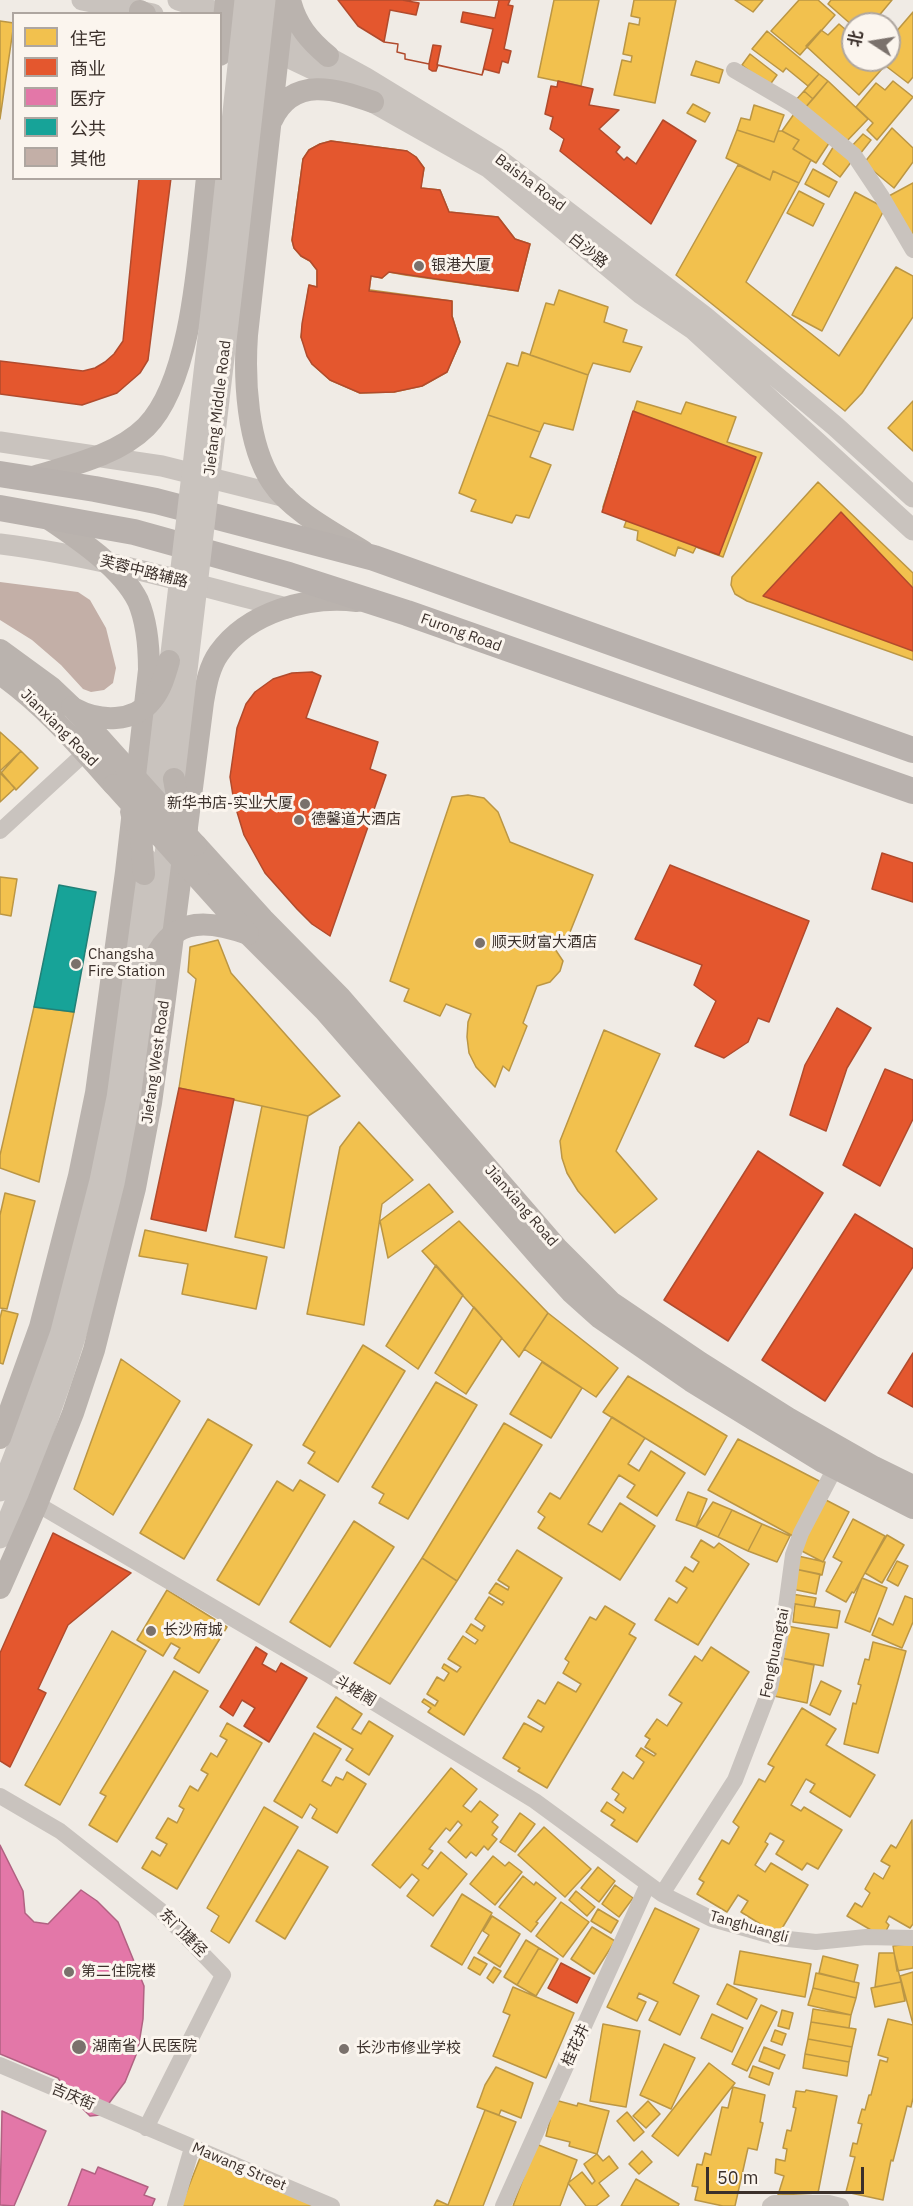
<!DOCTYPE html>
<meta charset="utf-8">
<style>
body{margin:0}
#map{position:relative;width:913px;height:2206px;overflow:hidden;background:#f0ebe5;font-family:"IBM Plex Sans","Noto Sans SC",sans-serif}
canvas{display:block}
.legend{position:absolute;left:12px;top:12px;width:210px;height:168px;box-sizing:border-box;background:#fbf5ee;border:2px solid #aea6a0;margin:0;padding:8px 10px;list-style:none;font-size:18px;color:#3b302b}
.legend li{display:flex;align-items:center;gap:12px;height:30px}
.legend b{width:30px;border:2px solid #aea6a0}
.north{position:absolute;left:841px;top:12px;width:60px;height:60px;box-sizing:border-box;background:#fbf5ee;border:2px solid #aea6a0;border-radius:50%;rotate:282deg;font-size:16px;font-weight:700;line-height:24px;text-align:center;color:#3b302b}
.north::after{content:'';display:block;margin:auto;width:21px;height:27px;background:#7a716c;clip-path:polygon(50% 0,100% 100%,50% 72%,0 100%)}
.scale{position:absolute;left:706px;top:2167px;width:158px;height:27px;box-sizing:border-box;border:3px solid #3b302b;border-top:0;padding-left:8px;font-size:18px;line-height:21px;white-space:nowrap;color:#3b302b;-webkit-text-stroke:4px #fbf5ee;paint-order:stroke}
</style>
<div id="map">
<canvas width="913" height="2206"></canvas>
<ul class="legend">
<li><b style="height:16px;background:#f2c14e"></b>住宅</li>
<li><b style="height:16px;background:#e4572e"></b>商业</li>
<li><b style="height:16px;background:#e377a8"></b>医疗</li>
<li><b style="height:16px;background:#17a398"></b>公共</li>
<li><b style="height:16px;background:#c3afa7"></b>其他</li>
</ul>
<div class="north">北</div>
<div class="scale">50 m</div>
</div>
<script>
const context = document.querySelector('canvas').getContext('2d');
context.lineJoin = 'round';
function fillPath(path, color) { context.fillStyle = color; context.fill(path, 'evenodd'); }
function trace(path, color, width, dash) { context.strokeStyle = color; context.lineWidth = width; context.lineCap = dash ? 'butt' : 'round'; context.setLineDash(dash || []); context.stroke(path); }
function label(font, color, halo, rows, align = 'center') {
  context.font = font + ' "IBM Plex Sans","Noto Sans SC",sans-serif'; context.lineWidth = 6; context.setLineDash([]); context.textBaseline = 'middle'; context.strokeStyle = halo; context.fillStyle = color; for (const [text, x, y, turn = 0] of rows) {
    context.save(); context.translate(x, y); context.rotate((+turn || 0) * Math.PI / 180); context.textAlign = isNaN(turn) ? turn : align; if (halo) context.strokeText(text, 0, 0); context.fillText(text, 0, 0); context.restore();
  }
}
const homes = new Path2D(`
 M554,0H599L581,86L538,77Z
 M634,0H676L655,103L614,95L622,60L631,62L632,56L623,54L629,23L639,25L640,18L631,16Z
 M735,0H763L753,12Z
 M799,0H818L835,15L800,55L771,31Z
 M831,0H892L872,24H853V26L828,4Z
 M913,12V77L908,83L878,60H889V40Z
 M0,21L14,23L0,119Z
 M839,24L853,36V60H871L882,69L859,95L806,46L821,30L828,35Z
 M767,31L819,74L808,86L786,68L783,72L752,49Z
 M750,54L777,75L769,86L742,65Z
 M696,61L723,70L719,83L691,75Z
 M819,74L828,81L813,99L804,91Z
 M828,81L868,119L846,142L804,109Z
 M893,81L913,97L877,140L867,130L873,123L856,107L876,83L885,90Z
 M804,91L813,99L804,109L795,101Z
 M693,104L710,113L705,122L687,113Z
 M754,105L784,115L774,142L737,130L741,118L750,120Z
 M794,114L833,137L816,163L793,149L799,140L782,131Z
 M892,128L913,148V162L894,188L864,163Z
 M737,130L774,142L778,131H782L799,140L793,149L811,160L799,183L773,171L770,180L726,158Z
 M863,134L871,140L860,154L851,147Z
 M331,141L407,151L416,157L424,168L405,275L389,272L382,278L371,276L369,291L348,287V274L317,270L310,261L301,256L294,248L292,240L303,159L309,150L320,144Z
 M835,144L854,158L840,177L823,164Z
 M738,165L770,180L773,171L799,183L746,282L839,356L896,267L913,276V317L862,393L845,411L676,275Z
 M813,169L837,182L829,197L805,184Z
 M913,183V243L887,197Z
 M421,188L440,190L449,212L498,217L515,239L530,244L518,291L405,275Z
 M799,191L824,204L813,226L787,213Z
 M855,192L885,208L822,331L792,315Z
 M317,270L348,274V287L452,301V316L460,342L447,372L422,386L394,392L360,393L330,380L312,364L301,337L309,285L317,287Z
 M559,290L608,307L604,322L627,330L623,342L642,347L630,372L593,363L588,375L530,355L546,303L554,305Z
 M522,352L588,375L573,430L544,423L540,432L488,415L507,363L518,366Z
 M637,401L681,414L686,402L736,417L727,442L762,453L723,557L696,547L693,553L678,547L675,556L637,540L638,531L624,527L627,519L603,507Z
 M913,401V451L888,428Z
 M488,415L540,432L530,457L551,465L529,518L516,515L512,523L471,511L476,500L459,493Z
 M818,482L913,573V660L747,601L735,594L731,585L732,577Z
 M0,732L21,751L1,773L0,772Z
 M21,751L38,768L16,790L0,771Z
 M0,773L15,788L0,802Z
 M468,795L484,798L498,812L510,842L593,875L568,937L560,934L555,949L563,961L560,971L550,982L537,986L523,1023L527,1026L509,1071L503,1066L495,1087L476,1067L469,1053L467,1037L468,1022L471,1014L446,1004L440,1016L404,1001L409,989L390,981L452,797Z
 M0,877L17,879L11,916L0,914Z
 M218,940L231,973L340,1096L308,1116L179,1088L196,979L188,972L190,947Z
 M34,1007L74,1012L39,1182L0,1168V1155Z
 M604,1030L660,1054L616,1151L657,1199L615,1233L578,1191L567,1173L562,1158L560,1141Z
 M262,1106L308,1116L284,1248L235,1237Z
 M359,1122L413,1180L382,1204L364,1325L307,1314L340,1147Z
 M429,1184L453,1212L388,1258L380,1221Z
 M5,1193L35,1201L7,1309L0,1308V1215Z
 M459,1221L548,1313L519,1357L422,1251Z
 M145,1230L267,1257L256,1309L182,1294L188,1264L139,1256Z
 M436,1265L463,1295L418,1369L386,1346Z
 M474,1307L502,1338L466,1394L435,1373Z
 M2,1310L18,1314L3,1364L0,1363V1318Z
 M548,1313L618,1368L596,1397L524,1349Z
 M363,1345L405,1371L338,1482L308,1463L315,1452L303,1445Z
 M121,1359L180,1401L113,1515L74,1489Z
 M542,1362L582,1388L551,1438L510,1414Z
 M628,1376L727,1436L705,1475L603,1412Z
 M436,1382L477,1405L408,1519L379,1503L384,1494L372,1487Z
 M612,1417L645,1438L628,1464L639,1471L651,1451L685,1473L657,1516L627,1497L635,1485L619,1475L588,1524L602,1532L620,1503L655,1526L620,1580L538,1528L545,1517L538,1512L550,1493L560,1499Z
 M208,1419L252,1445L184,1559L140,1533Z
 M504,1423L542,1445L457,1581L422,1558Z
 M738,1439L821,1482L793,1536L708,1490Z
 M300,1480L325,1495L259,1605L217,1580L277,1481L293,1491Z
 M688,1492L707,1499L696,1527L676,1520Z
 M824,1499L849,1512L823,1562L798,1549Z
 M713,1502L732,1510L718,1537L696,1527Z
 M732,1510L762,1524L748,1551L718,1537Z
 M853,1519L885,1536L854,1593L852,1592L846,1602L826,1591L842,1562L833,1557Z
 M354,1521L394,1547L330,1647L290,1622Z
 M762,1524L790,1536L777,1562L748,1551Z
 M887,1535L904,1545L882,1583L865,1573Z
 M701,1540L714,1548L719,1543L749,1564L698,1645L655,1620L669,1598L677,1603L687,1588L676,1581L685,1567L693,1572L699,1562L691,1557Z
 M517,1550L562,1578L464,1735L428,1712L431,1708L422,1702L424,1699L435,1706L438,1701L427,1694L437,1677L444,1681L449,1673L442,1668L444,1664L457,1672L461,1667L448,1659L463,1636L475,1644L478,1640L466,1632L471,1624L482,1631L485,1626L475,1619L489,1597L502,1605L504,1602L489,1593L496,1583L508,1590L509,1587L498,1580Z
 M798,1556L825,1562L822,1575L795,1569Z
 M422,1558L457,1581L390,1684L354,1663Z
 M897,1561L908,1566L898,1586L887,1580Z
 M795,1569L820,1574L816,1594L792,1589Z
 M862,1578L887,1588L870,1632L845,1622Z
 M167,1590L227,1627L199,1673L174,1658L180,1648L171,1643L163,1656L137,1640Z
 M792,1594L816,1598L814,1607L790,1603Z
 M905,1596L913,1599V1622L902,1648L872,1635L879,1618L893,1625Z
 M795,1604L840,1611L837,1628L793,1622Z
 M605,1606L635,1624L629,1634L636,1638L547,1788L518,1771L520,1768L503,1758L524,1723L541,1732L544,1727L528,1717L538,1700L545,1704L558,1682L576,1692L581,1684L563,1673L569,1662L565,1659L590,1617L596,1620Z
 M787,1626L829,1634L823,1666L781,1658Z
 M112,1631L146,1651L60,1805L25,1785Z
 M873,1642L906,1651L878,1753L844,1744L853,1703L856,1704L861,1685L858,1684L865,1659L869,1660Z
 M711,1647L749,1672L637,1842L611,1825L615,1820L601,1811L607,1802L623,1813L626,1808L615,1800L619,1794L612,1789L623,1772L633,1779L644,1762L636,1756L641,1748L654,1756L656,1754L645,1747L650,1739L645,1736L657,1719L667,1726L682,1703L669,1695L695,1656L702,1661Z
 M781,1658L814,1665L807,1703L774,1696Z
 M174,1671L208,1691L117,1842L89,1825L106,1796L100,1793Z
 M821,1681L841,1691L830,1715L810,1705Z
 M336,1697L362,1714L352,1729L361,1734L369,1721L393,1736L369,1775L346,1760L353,1749L317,1727Z
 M802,1708L836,1729L826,1745L875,1775L850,1817L810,1792L815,1784L806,1779L791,1805L801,1811L804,1807L842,1830L818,1869L807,1863L802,1870L776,1854L784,1841L770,1833L765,1842L768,1844L755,1865L765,1872L771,1863L808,1885L778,1935L741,1912L748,1901L738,1895L727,1912L697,1894L704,1882L699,1879L722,1840L729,1844L739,1827L733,1822L759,1779L765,1782L774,1767L768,1764Z
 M227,1723L262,1743L177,1889L142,1868L152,1851L160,1856L167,1844L156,1838L168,1818L177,1823L184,1809L179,1806L190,1786L198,1791L208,1774L201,1770L211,1753L217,1757L227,1740L220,1736Z
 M314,1733L341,1749L322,1781L331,1786L336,1777L343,1780L347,1772L366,1784L337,1833L312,1818L317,1809L310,1804L302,1818L274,1801Z
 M451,1768L477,1789L463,1806L471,1812L480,1801L498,1815L492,1822L498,1827L492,1835L497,1839L488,1850L484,1846L476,1856L471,1852L466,1858L448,1842L462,1825L458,1821L450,1831L446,1828L429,1849L433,1851L422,1865L428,1869L441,1852L467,1874L433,1916L407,1896L419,1880L412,1874L400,1888L372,1865Z
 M264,1807L298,1827L229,1943L211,1931L219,1916L207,1908Z
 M520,1813L535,1824L515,1852L500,1842Z
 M912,1820L913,1924L910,1928L889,1916L886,1922L889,1925L883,1937L847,1916L855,1903L862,1907L870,1893L865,1889L874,1873L883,1879L890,1866L881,1861L891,1845L896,1848Z
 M544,1827L591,1869L565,1897L518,1855Z
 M298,1850L328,1867L285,1939L256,1921Z
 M493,1856L505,1866L509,1862L522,1872L495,1905L470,1884Z
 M598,1867L615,1881L599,1902L581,1888Z
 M523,1876L534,1885L536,1882L556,1898L536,1922L538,1923L531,1932L499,1907Z
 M615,1885L633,1898L619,1917L602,1904Z
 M576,1891L595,1907L587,1916L569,1900Z
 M462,1894L492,1913L462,1965L431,1946Z
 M561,1902L589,1922L563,1957L536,1936Z
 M655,1908L699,1929L673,1983L699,1996L680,2035L649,2020L658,2002L639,1993L637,1998L646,2002L637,2021L607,2007Z
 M598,1909L618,1921L611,1933L591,1921Z
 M492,1916L520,1934L500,1967L478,1953L489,1935L483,1931Z
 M592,1927L615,1941L594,1974L571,1959Z
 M526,1940L539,1948L517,1985L504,1977Z
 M913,1943V1968L897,1971L893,1946Z
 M539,1948L558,1959L536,1996L517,1985Z
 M740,1951L811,1964L805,1997L734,1984Z
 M879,1953H894L901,1982L875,1987Z
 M823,1956L858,1965L854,1982L819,1973Z
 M474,1957L487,1964L480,1975L468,1968Z
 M494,1967L501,1971L493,1983L487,1978Z
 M913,1972V2024L900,1976Z
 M816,1973L859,1983L856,1998L813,1988Z
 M901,1982L905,2001L875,2007L871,1988Z
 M727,1984L757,1999L747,2019L717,2004Z
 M513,1987L574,2013L546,2078L493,2056L510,2015L503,2012Z
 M813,1988L856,1998L851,2015L808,2005Z
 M761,2005L777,2012L747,2071L732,2064Z
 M813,2009L851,2015L849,2028L811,2022Z
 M782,2010L793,2013L789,2029L778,2026Z
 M712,2014L743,2028L732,2052L701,2038Z
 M888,2019L913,2025V2098L911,2107L907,2106L893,2161L891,2160L883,2200L846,2192L855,2157L850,2156L853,2143L857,2144L862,2124L858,2123L862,2109L865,2110L869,2095H871L880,2060L887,2062L888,2058L878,2055Z
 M811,2022L856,2029L852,2047L808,2039Z
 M603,2024L640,2031L626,2107L590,2101Z
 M775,2030L786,2034L782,2045L771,2041Z
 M808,2039L852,2047L849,2062L805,2054Z
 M664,2044L695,2058L671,2109L640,2095Z
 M764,2047L785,2055L779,2069L759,2061Z
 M805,2054L849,2062L847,2076L803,2068Z
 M709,2063L735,2083L678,2156L652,2136Z
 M753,2066L773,2073L769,2085L749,2077Z
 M496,2067L533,2083L521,2118L501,2110L499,2115L477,2107L485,2085Z
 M733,2087L765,2095L760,2122L763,2123L757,2150L748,2148L735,2206H723L695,2200L698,2187L692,2186L697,2164L702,2165L705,2153L711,2155L722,2107L728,2108Z
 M806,2090L837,2096L818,2193L778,2195L784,2176L775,2173L776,2159L785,2161L787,2149L783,2148L787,2130L791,2131L796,2108L793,2107L796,2091L805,2092Z
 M555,2100L577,2106L578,2103L609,2111L597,2154L569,2146L570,2142L546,2136Z
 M648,2101L660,2114L646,2128L633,2116Z
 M485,2110L516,2122L483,2206H434L437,2200L448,2205Z
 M627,2112L644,2132L634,2141L617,2121Z
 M536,2144L577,2160L560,2206H513Z
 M642,2151L652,2162L639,2174L629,2164Z
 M597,2154L603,2161L609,2156L618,2168L599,2183L609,2196L596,2206H586L568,2183L582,2172L592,2184L595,2181L584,2164Z
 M200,2158L320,2206H181Z
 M636,2179L679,2204L678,2206H621Z`);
fillPath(homes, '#f2c14e');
trace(homes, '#bb9644', 1.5);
const shops = new Path2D(`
 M338,0H510L508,5L513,6L504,49L511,51L508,63L502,61L499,73L484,69L482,75L438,65L436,71H432L429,69V64L405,59V54L397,52L398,44L384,42L358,26Z
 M402,0H499L495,18L463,12L461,22L493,29L482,75L437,65L441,46L433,45L429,64L405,59V54L397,52L398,44L384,42L390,10L416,15L419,3Z
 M558,81L593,89L589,105L619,110L599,129L620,147L616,152L624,160L627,157L636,164L663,120L696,141L651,224L560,151L564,139L550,129L553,117L545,114L551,86L557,87Z
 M331,141L407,151L416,157L424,168L421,188L440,190L449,212L498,217L515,239L530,244L518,291L389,272L382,278L371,276L369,291L452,301V316L460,342L447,372L422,386L394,392L360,393L330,380L312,364L307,356L301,337L302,324L309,285L317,287V270L310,261L301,256L294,248L292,240L303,159L309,150L320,144Z
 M139,178H171L148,360L140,373L117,393L82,405L0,394V361L83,371L95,368L105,362L114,354L123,341Z
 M633,411L756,457L719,555L602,512Z
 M841,512L913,588V651L763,596Z
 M312,672L321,676L306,718L378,742L370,769L386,775L330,936L312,924L297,909L265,873L244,835L234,802L230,777L237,728L246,704L255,692L273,679L292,673Z
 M882,853L913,863V902L872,889Z
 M670,865L809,921L769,1022L758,1018L748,1042L724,1058L695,1046L716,1001L694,985L702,965L635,939Z
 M837,1008L871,1028L847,1068L826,1131L790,1115L805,1065Z
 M885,1069L913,1080V1119L880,1186L843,1165Z
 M179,1088L234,1099L206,1231L151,1219Z
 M758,1151L823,1193L728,1341L664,1300Z
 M855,1214L913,1249V1267L825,1401L762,1360Z
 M913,1353V1407L888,1393Z
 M53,1533L131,1573L68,1625L38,1689L46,1693L10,1767L0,1761V1653Z
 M256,1647L267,1654L262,1664L276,1672L281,1663L307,1678L269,1742L244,1726L255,1708L242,1700L233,1716L220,1707Z
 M561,1963L590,1978L577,2003L548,1988Z`);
fillPath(shops, '#e4572e');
trace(shops, '#b14b2d', 1.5);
const health = new Path2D(`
 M0,1845L23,1891L25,1913L34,1922L48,1924L81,1890L97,1901L118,1922L144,1986L143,2019L138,2050L125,2082L100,2115L90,2116L72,2098L58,2078L0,2054Z
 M2,2111L46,2131L14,2206L0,2205Z
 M98,2167L148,2187L144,2195L155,2199L152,2206H68L82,2169L95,2174Z`);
fillPath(health, '#e377a8');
trace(health, '#b16282', 1.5);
const public = new Path2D(`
 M59,885L96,892L74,1012L34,1007Z`);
fillPath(public, '#17a398');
trace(public, '#228077', 1.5);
fillPath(new Path2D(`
 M0,582L78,592L90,600L106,628L116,668L113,683L104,690L91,692L83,689L61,665L32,640L0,620Z`), '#c3afa7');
trace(new Path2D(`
 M734,70L792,104L854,155L882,197L913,250
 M0,831L85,753
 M37,1504L329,1675L535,1801L662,1894L712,1919L779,1938L816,1942L866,1937L913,1938
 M0,1796L60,1831L160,1910L223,1975L146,2128
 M662,1894L735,1780L770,1689L786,1607L793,1555L801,1533L835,1468
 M0,2065L332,2206
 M175,2206L192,2148
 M503,2206L648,1884
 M770,2206L774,2203H829L841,2206`), '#c9c3be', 16);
trace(new Path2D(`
 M82,0L153,14
 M178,0L271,29L304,44L366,78L497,158L704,316L835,426L913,497
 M264,46L323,74L488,167L640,293L693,329L913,530
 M0,442L162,466L286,497
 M0,544C97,556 193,584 287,608
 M0,1491C53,1365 89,1232 114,1097C128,1018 135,938 146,858
 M0,1538C62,1398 106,1251 132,1100C148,1010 157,920 168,830`), '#c9c3be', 21);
trace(new Path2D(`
 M284,0L247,335C244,379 247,444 272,482C290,510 334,533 363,551
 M290,0C296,25 309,40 328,56
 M140,11L145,14
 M220,55L226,0
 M272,120C293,75 336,89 373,102
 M30,478C68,466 117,456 146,427C194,379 199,245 207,178
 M0,650L52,688L72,707
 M0,674C44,705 78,745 114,785
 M196,845L263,919L340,997L557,1248L611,1302L701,1363L788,1418L874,1467L913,1486
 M248,934L325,1011L544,1262L571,1292L600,1318L691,1381L823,1462L913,1508
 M0,1438L40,1327L79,1176L96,1093L126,872L149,670C149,648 147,622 138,601C121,567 77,538 46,517
 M0,1588L37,1504L73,1413L94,1350L135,1188L151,1103L162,1022L203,702C206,685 209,667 219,653C248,612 309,595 357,601`), '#bab3ae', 22);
trace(new Path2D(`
 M0,474L95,489L156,501L374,558L913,750
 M0,508L134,532L289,575L407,613L913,791`), '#b8b1ad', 26);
trace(new Path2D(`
 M172,797L236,256L265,0
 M154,798L218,253L245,0`), '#c9c3be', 21);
trace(new Path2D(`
 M72,707L196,845
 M75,709C99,722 134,723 152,700C161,689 165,675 169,661
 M174,779L179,807L187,828
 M114,785L248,934
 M131,812L141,835L144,874
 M150,969C169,919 201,917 248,934`), '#bab3ae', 22);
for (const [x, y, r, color] of [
 [419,266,6,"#7a716c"],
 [305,804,6,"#7a716c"],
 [299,820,6,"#7a716c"],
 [480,943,6,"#7a716c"],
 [76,964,6,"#7a716c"],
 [151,1631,6,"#7a716c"],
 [69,1972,6,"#7a716c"],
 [79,2047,8,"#7a716c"],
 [344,2049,6,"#7a716c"]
]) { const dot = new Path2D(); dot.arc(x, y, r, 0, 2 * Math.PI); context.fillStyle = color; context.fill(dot); trace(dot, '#fbf5ee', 2); }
label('15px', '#3b302b', '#fbf5ee', [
 ["Baisha Road",530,183,37],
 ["白沙路",588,251,39],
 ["Jiefang Middle Road",218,408,-83],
 ["芙蓉中路辅路",144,572,14],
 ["Furong Road",461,633,20],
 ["Jianxiang Road",59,728,45],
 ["Jiefang West Road",156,1062,-82],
 ["Jianxiang Road",521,1206,49],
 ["Fenghuangtai",775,1653,-78],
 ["斗姥阁",355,1691,31],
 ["Tanghuangli",749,1927,16],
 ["东门捷径",183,1933,45],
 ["桂花井",576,2045,-66],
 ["吉庆街",73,2097,23],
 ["Mawang Street",239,2167,23]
]);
label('15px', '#3b302b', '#fbf5ee', [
 ["银港大厦",431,266],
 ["新华书店-实业大厦",293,804,"right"],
 ["德馨道大酒店",311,820],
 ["顺天财富大酒店",492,943],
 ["Changsha",88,955],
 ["Fire Station",88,972],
 ["长沙府城",163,1631],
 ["第二住院楼",81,1972],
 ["湖南省人民医院",92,2047],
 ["长沙市修业学校",356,2049]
], 'left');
</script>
